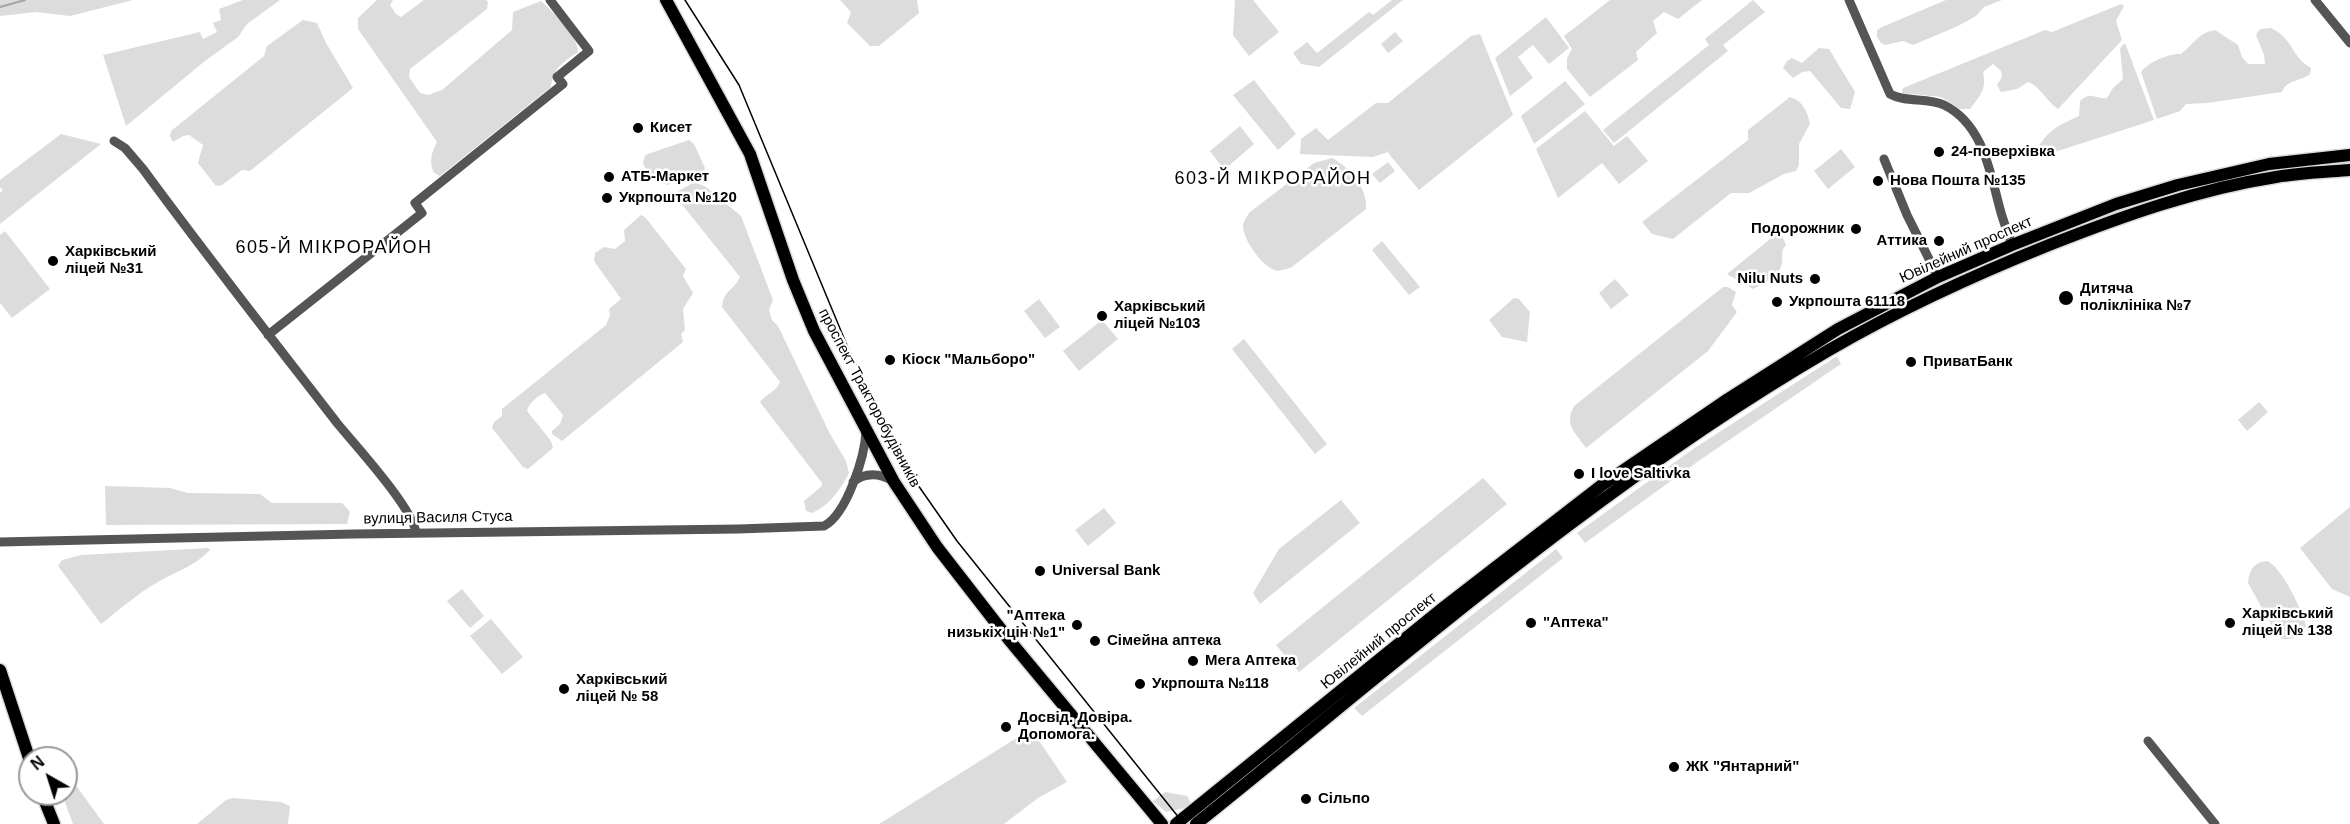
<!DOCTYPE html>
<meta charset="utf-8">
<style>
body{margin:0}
#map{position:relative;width:2350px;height:824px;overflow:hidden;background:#fff;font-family:Helvetica,sans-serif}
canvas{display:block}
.north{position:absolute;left:18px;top:746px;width:60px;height:60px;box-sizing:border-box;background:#fff;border:2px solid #999;border-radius:50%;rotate:321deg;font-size:16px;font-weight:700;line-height:24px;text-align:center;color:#000}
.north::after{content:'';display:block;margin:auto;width:21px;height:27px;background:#000;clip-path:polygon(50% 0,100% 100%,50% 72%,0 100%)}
</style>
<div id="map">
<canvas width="2350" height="824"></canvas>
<div class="north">N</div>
</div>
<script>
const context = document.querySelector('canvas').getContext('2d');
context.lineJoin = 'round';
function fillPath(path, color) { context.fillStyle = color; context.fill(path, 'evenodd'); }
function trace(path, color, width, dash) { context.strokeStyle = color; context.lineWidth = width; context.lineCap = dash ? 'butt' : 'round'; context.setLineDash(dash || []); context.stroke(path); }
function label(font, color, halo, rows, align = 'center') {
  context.font = font + ' Helvetica,sans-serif'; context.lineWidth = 5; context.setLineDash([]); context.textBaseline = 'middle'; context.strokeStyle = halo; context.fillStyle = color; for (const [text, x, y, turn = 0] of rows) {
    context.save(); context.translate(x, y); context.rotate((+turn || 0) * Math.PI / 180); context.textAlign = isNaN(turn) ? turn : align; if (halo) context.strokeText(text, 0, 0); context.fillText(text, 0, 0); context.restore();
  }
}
fillPath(new Path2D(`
 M0,0H133L70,16L36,12L0,16Z
 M243,0H280L247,24L238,37L205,61L126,126L103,55L200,32L203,39L217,32L213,23L221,20L219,9Z
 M377,0H393L390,5L396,14L401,17L424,0H486L488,2L487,9L410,69L409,77L420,93L428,95L442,90L512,30L513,12L541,1C553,12 578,35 578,52C563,62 553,68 551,87L440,176L434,173C429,162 431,153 437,142L358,29V18Z
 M840,0H917L919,13L879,46H870L847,23L851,12Z
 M1235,0H1253L1279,32L1249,56L1233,35Z
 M1392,0H1403L1319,67L1301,64L1293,53L1307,42L1317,53L1369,12L1373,15Z
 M1610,0H1702L1678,19L1664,12L1653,21L1657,33L1636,52L1638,60L1590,97L1567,69V58L1572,49L1564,36Z
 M1753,0L1765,12L1723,45L1728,51L1614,143L1603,130L1709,45L1705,39Z
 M1946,0H2002L1984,7L1976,16L1958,26L1913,45L1903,41L1885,45L1881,43L1877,37V30L1882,27Z
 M2121,4L2124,6L2116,21L2122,40L2058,109C2047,102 2041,87 2028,82L2017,89L2001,92L1997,85L2002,77L2001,71L1993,64L1983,72C1987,89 1980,96 1970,109H1960L1941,97L1902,93L1903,88L2045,30L2052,32Z
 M1546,17L1569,48L1549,64L1533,45L1518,57L1533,78L1510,96L1495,58Z
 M303,20L317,23L326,43L353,88L250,171L242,170L222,185L216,186L198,163L203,145L189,135L183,136L173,142L170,136L171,131L264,56L267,46Z
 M2271,28C2294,39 2291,57 2311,68L2310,74C2300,82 2287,79 2282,92L2207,103L2186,104L2180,111L2157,119L2141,72C2147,63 2169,53 2181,54C2194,44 2198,33 2215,30L2238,45L2242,57L2248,64H2265L2264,55L2256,35L2260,29Z
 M1395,32L1403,41L1388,53L1381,44Z
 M1480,34L1513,115L1419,190L1388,153L1391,151L1373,157L1300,154L1301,139L1316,128L1328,140L1376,103H1388L1471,36Z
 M2125,43L2154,120L2030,160C2047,132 2050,129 2079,116L2080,101C2092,90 2096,100 2107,98L2113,88L2123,79L2120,48Z
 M1819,48L1829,49L1855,92L1850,109L1841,108L1810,71L1802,72L1793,78L1783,68L1787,61L1792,58L1802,63Z
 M1254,80L1296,134L1278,150L1233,95Z
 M1565,81L1585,104L1534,144L1521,116Z
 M1790,97C1803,101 1807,111 1810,124L1799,144V165L1796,171L1784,174L1749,193H1731L1673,239L1652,234L1642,222L1748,140V130Z
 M1585,111L1614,146L1627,136L1648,161L1619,184L1602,163L1558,198L1536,149Z
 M1240,126L1254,144L1224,170L1210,151Z
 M61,134L101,144L0,224V193L3,190L0,187V180Z
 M689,140L694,144L705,168L704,171L667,185L651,177L643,164L645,155Z
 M1841,149L1855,167L1828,189L1814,171Z
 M1332,158C1350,167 1368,189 1366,209L1292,267C1286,269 1280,272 1274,270C1261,265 1242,238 1243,225C1244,220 1247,216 1250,212L1314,163Z
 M1388,162L1395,171L1380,183L1372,174Z
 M695,182L706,187L741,216L773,300L769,310L772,320L778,326L830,434L846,461L849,473C841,489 829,506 812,513L806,511L804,501L822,486V483L760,402C766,394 777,391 780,382L722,307C724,289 733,292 740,277L676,197L678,191Z
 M641,215L645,217L686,269L683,276L693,293L683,309L685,330L681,334L683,342L562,441L552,434V431L560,424L563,415L545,393C537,396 529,403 527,411L551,441L553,448L528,469L523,467L492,428L494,422L502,416V409L606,325L610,315L609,309L621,299L594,261L595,253L604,247L615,249L625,241L624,230Z
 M5,231L50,289L12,318L0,303V235Z
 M1780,231L1786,245C1780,251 1783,256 1782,263C1779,278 1764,283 1753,289L1727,274Z
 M1382,241L1420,287L1409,295L1372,250Z
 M1615,279L1629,295L1611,309L1599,293Z
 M1723,287H1728L1736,292L1732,305L1737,312L1708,351L1586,448C1575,432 1564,425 1574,406Z
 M1514,298L1519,299L1530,312L1527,342L1502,337L1489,320Z
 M1039,299L1060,327L1045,338L1024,311Z
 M1102,320L1118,339L1079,371L1063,351Z
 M1244,339L1327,444L1315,454L1232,349Z
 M1837,356L1841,364L1700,460L1585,543L1577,533L1693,449Z
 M2259,402L2268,412L2247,431L2238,420Z
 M1483,478L1507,504L1299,672L1276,645Z
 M105,486L170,488L188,493L260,494L272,503H342L350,512L347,524L106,525Z
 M1341,500L1360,523L1260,604L1253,593L1279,549Z
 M2350,507V597L2332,589L2300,548Z
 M1104,508L1116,523L1088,546L1075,530Z
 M208,548L210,550C195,566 177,571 158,582C138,593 119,610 101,624L58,566L62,560L81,555Z
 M1556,549L1563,558L1362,716L1354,708Z
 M2267,561C2282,567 2302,610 2306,626C2301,636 2293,640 2282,639L2276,633L2248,583C2249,570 2254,562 2267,561Z
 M462,589L484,616L470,628L447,601Z
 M491,619L523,657L502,674L470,636Z
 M1031,729L1067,782L1038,798L1004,824H879Z
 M66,777L75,784L104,824H73L62,794H66Z
 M1165,792L1187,796L1191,804L1184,808L1166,812L1153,801Z
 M233,798L281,802L290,806L288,824H197L226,800Z`), '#dcdcdc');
trace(new Path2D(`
 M0,7L25,0`), '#a3a3a3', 2);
const major = new Path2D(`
 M666,0L750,154L793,280L814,331L894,482L937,547L1010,641L1162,824
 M0,670L30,761
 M42,794L54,824
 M1176,824L1443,608L1602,485L1728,399L1838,329L1938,277L2012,245L2116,204L2178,185L2269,164L2350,155
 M1196,824C1402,659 1600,483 1829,350C1900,309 1974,275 2049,245C2123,216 2198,189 2276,177C2300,173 2325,172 2350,170`);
trace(major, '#dbdbdb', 15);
trace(new Path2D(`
 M1849,0L1890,94C1906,103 1927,97 1944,105C1983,124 1990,172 2000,209C2003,221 2008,233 2012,245
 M2315,0L2350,43
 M114,141L125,148L143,169C206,255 272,339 337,423C356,446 413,508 416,533
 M1884,159L1907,215L1938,277
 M268,335L422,213L415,203L563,84L557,77L589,51L550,0
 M853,482C865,472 880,473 893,481
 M0,542L354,534L738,529L824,526C847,514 865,456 866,431
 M2148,741L2215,824`), '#555', 9);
trace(major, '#000', 12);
trace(new Path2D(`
 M685,0L739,85L846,343L904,465L957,541L1184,824`), '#000', 1.5);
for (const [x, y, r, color] of [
 [638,128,6,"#000"],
 [1939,152,6,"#000"],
 [609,177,6,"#000"],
 [1878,181,6,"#000"],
 [607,198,6,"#000"],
 [1856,229,6,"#000"],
 [1939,241,6,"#000"],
 [53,261,6,"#000"],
 [1815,279,6,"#000"],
 [2066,298,8,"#000"],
 [1777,302,6,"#000"],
 [1102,316,6,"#000"],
 [890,360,6,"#000"],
 [1911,362,6,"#000"],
 [1579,474,6,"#000"],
 [1040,571,6,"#000"],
 [1531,623,6,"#000"],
 [2230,623,6,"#000"],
 [1077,625,6,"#000"],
 [1095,641,6,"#000"],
 [1193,661,6,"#000"],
 [1140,684,6,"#000"],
 [564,689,6,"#000"],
 [1006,727,6,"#000"],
 [1674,767,6,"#000"],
 [1306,799,6,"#000"]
]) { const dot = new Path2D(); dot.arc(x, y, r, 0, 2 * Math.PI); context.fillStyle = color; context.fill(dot); trace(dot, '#fff', 2); }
label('bold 15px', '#000', '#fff', [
 ["Кисет",650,128],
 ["24-поверхівка",1951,152],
 ["АТБ-Маркет",621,177],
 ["Нова Пошта №135",1890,181],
 ["Укрпошта №120",619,198],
 ["Подорожник",1844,229,"right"],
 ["Аттика",1927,241,"right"],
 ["Харківський",65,252],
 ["ліцей №31",65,269],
 ["Nilu Nuts",1803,279,"right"],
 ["Дитяча",2080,289],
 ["поліклініка №7",2080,306],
 ["Укрпошта 61118",1789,302],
 ["Харківський",1114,307],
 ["ліцей №103",1114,324],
 ["Кіоск \"Мальборо\"",902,360],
 ["ПриватБанк",1923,362],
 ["I love Saltivka",1591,474],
 ["Universal Bank",1052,571],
 ["Харківський",2242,614],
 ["ліцей № 138",2242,631],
 ["\"Аптека",1065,616,"right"],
 ["низькіх цін №1\"",1065,633,"right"],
 ["\"Аптека\"",1543,623],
 ["Сімейна аптека",1107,641],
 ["Мега Аптека",1205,661],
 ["Харківський",576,680],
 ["ліцей № 58",576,697],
 ["Укрпошта №118",1152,684],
 ["Досвід. Довіра.",1018,718],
 ["Допомога.",1018,735],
 ["ЖК \"Янтарний\"",1686,767],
 ["Сільпо",1318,799]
], 'left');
label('15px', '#000', '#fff', [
 ["Ювілейний проспект",1966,250,-24],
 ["проспект Тракторобудівників",869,398,62],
 ["вулиця Василя Стуса",438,518,-1],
 ["Ювілейний проспект",1379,641,-39]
]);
context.letterSpacing = '1.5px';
label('18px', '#000', '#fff', [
 ["603-Й МІКРОРАЙОН",1273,179],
 ["605-Й МІКРОРАЙОН",334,248]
]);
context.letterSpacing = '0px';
</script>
